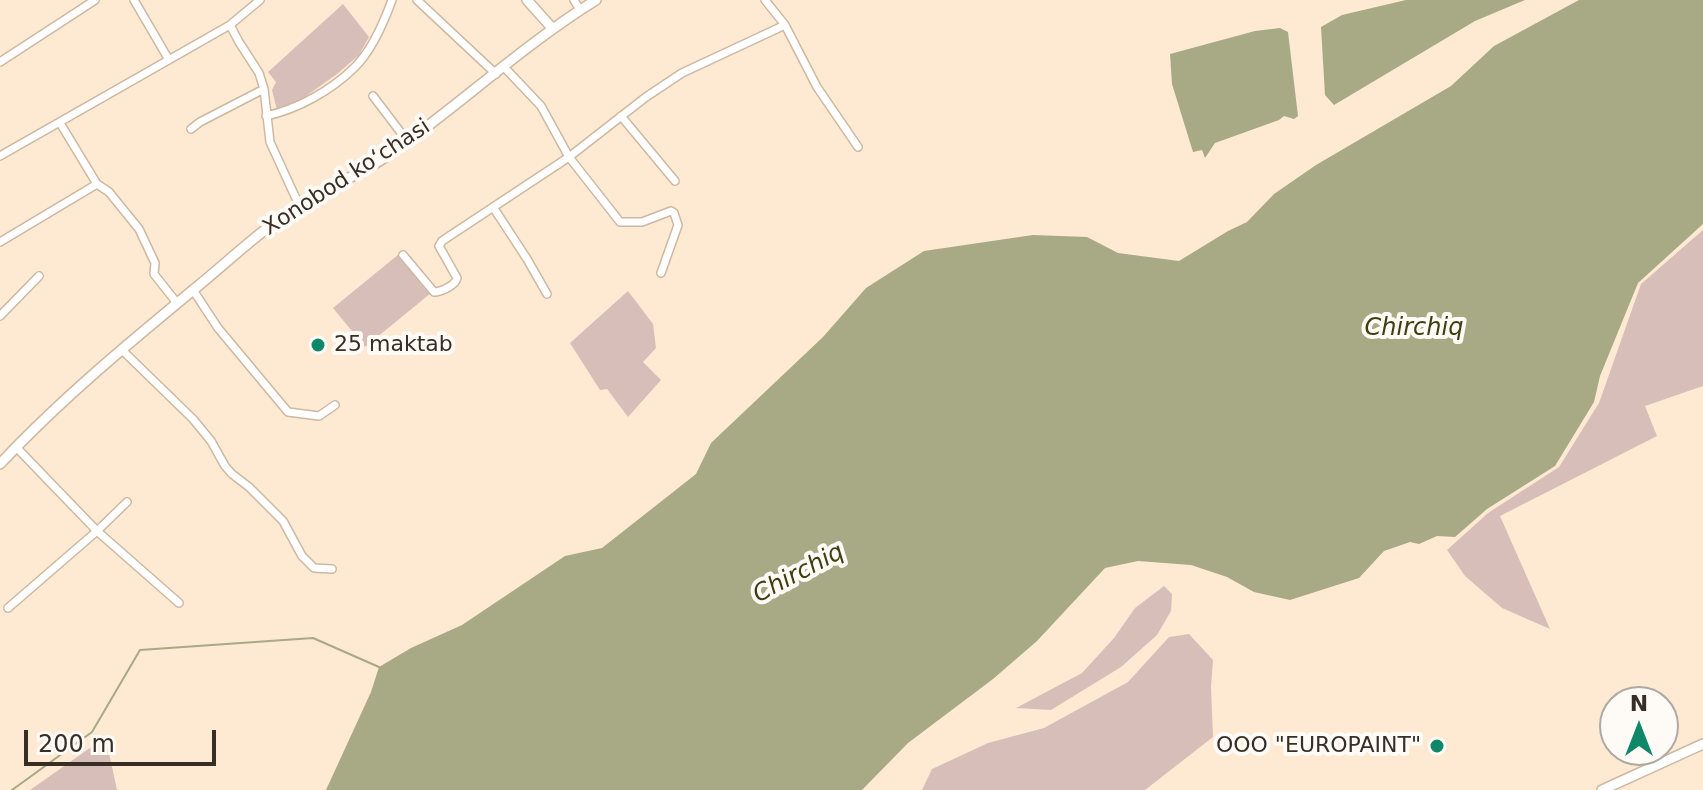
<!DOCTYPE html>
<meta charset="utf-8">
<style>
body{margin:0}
#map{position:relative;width:1703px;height:790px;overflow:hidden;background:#fee9d2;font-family:"DejaVu Sans",sans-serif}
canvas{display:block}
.north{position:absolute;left:1599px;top:686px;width:80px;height:80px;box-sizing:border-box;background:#fefaf5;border:2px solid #aea9a2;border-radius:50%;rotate:0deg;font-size:22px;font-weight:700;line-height:32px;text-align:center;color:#372f26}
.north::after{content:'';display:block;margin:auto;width:28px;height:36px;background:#0f8869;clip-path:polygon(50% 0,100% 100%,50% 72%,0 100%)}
.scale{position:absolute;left:24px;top:730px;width:192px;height:36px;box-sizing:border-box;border:4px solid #372f26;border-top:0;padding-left:10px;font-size:24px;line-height:28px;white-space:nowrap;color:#372f26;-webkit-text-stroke:6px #fefaf5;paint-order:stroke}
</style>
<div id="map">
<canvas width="1703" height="790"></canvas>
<div class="north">N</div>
<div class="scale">200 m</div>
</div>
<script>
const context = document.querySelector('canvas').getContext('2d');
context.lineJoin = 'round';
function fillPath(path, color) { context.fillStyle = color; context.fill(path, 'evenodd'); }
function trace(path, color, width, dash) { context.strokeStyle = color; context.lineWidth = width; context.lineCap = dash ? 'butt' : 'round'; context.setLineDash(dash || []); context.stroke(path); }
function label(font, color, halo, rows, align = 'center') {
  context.font = font + ' "DejaVu Sans",sans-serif'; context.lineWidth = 8; context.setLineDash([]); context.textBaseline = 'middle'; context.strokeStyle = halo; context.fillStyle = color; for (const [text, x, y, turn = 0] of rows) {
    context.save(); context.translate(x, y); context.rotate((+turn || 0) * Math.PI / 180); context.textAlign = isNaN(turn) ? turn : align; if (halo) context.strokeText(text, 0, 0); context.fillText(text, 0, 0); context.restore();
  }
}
fillPath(new Path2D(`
 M343,4L369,37L359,55L337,74L292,106L277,110L272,90L276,82L268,72Z
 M1703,230V386L1645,406L1657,436L1500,516L1550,629L1502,608L1465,576L1447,550L1488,513L1559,467L1599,403L1641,284Z
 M399,254L431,293L365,347L333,308Z
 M628,291L653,324L656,348L643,362L661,380L628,417L607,389L600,390L570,343Z
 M1164,586L1172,594L1171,611L1157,635L1121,667L1051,710L1016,708L1082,673L1114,638L1135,608Z
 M1189,634L1213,660L1211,687L1213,737L1145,790H922L932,769L988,743L1044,728L1128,682L1169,637Z
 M97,743L108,748L117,790H30Z`), '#d8beb9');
fillPath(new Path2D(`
 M1406,0H1525L1475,21L1334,105L1325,95L1321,27L1342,15Z
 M1579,0H1703V224L1638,283L1600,376L1594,402L1555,466L1487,509L1455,537L1437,536L1419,544L1410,542L1384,551L1359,578L1290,600L1254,592L1227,577L1191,565L1138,561L1105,568L1037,641L993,679L908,743L862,790H326L371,692L379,667L411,648L462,625L565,556L602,548L696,474L711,443L823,337L866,288L924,251L1033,235L1087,237L1118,253L1179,261L1228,231L1247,222L1274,194L1316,165L1451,86L1494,46Z
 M1280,28L1288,32L1298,116L1294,119L1284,116L1279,120L1215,143L1205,158L1202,150L1193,152L1172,84L1170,54L1255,31Z`), '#a8a985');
trace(new Path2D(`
 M12,790L92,732L140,650L313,638L379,667`), '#a8a985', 2);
const street = new Path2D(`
 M134,0L169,60
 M417,0L496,74
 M574,0L580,10
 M765,0L785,25L817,87L858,147
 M230,25L239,42L259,73L264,89L270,142L299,205
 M0,62L95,0
 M504,67L541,106L569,157L620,222H642L671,211L674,213L678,225L661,273
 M373,96L408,142
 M266,116C298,109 332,90 355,67C372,50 384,22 392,0
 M621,116L675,181
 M60,123L97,184L109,192L139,229L155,263L154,274L177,303
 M191,129L200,122L264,89
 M0,156L230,25L260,0
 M493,207L527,259L547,294
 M0,242L97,184
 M403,255L434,292C441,292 456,285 457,278L439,246L442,241L569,157L646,97L682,73L785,25
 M193,290L218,328L288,412L319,416L335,405
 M0,316L39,276
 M122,350L193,419L211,441L225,466L232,474L249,487L283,521L302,556L314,568L332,569
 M16,447L97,531L179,603
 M8,608L97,531L127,502`);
const secondary = new Path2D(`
 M527,0L552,28
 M0,464C61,399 130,342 198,286C231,259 262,229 297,206C329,186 367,172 397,149C464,101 525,44 596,0
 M1602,790L1703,744`);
trace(street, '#cdb8a2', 10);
trace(secondary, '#cdb8a2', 12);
trace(street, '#fff', 7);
trace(secondary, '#fff', 9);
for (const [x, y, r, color] of [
 [318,345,8,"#0f8869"],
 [1437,746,8,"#0f8869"]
]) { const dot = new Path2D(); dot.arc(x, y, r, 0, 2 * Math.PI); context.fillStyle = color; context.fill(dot); trace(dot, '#fefaf5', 3); }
label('22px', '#372f26', '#fefaf5', [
 ["Xonobod koʻchasi",347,178,-33]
]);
label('22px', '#372f26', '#fefaf5', [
 ["25 maktab",334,345],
 ["OOO \"EUROPAINT\"",1421,746,"right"]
], 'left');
label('italic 24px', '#3e3f11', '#fefaf5', [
 ["Chirchiq",1414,329],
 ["Chirchiq",799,574,-28]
]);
</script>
